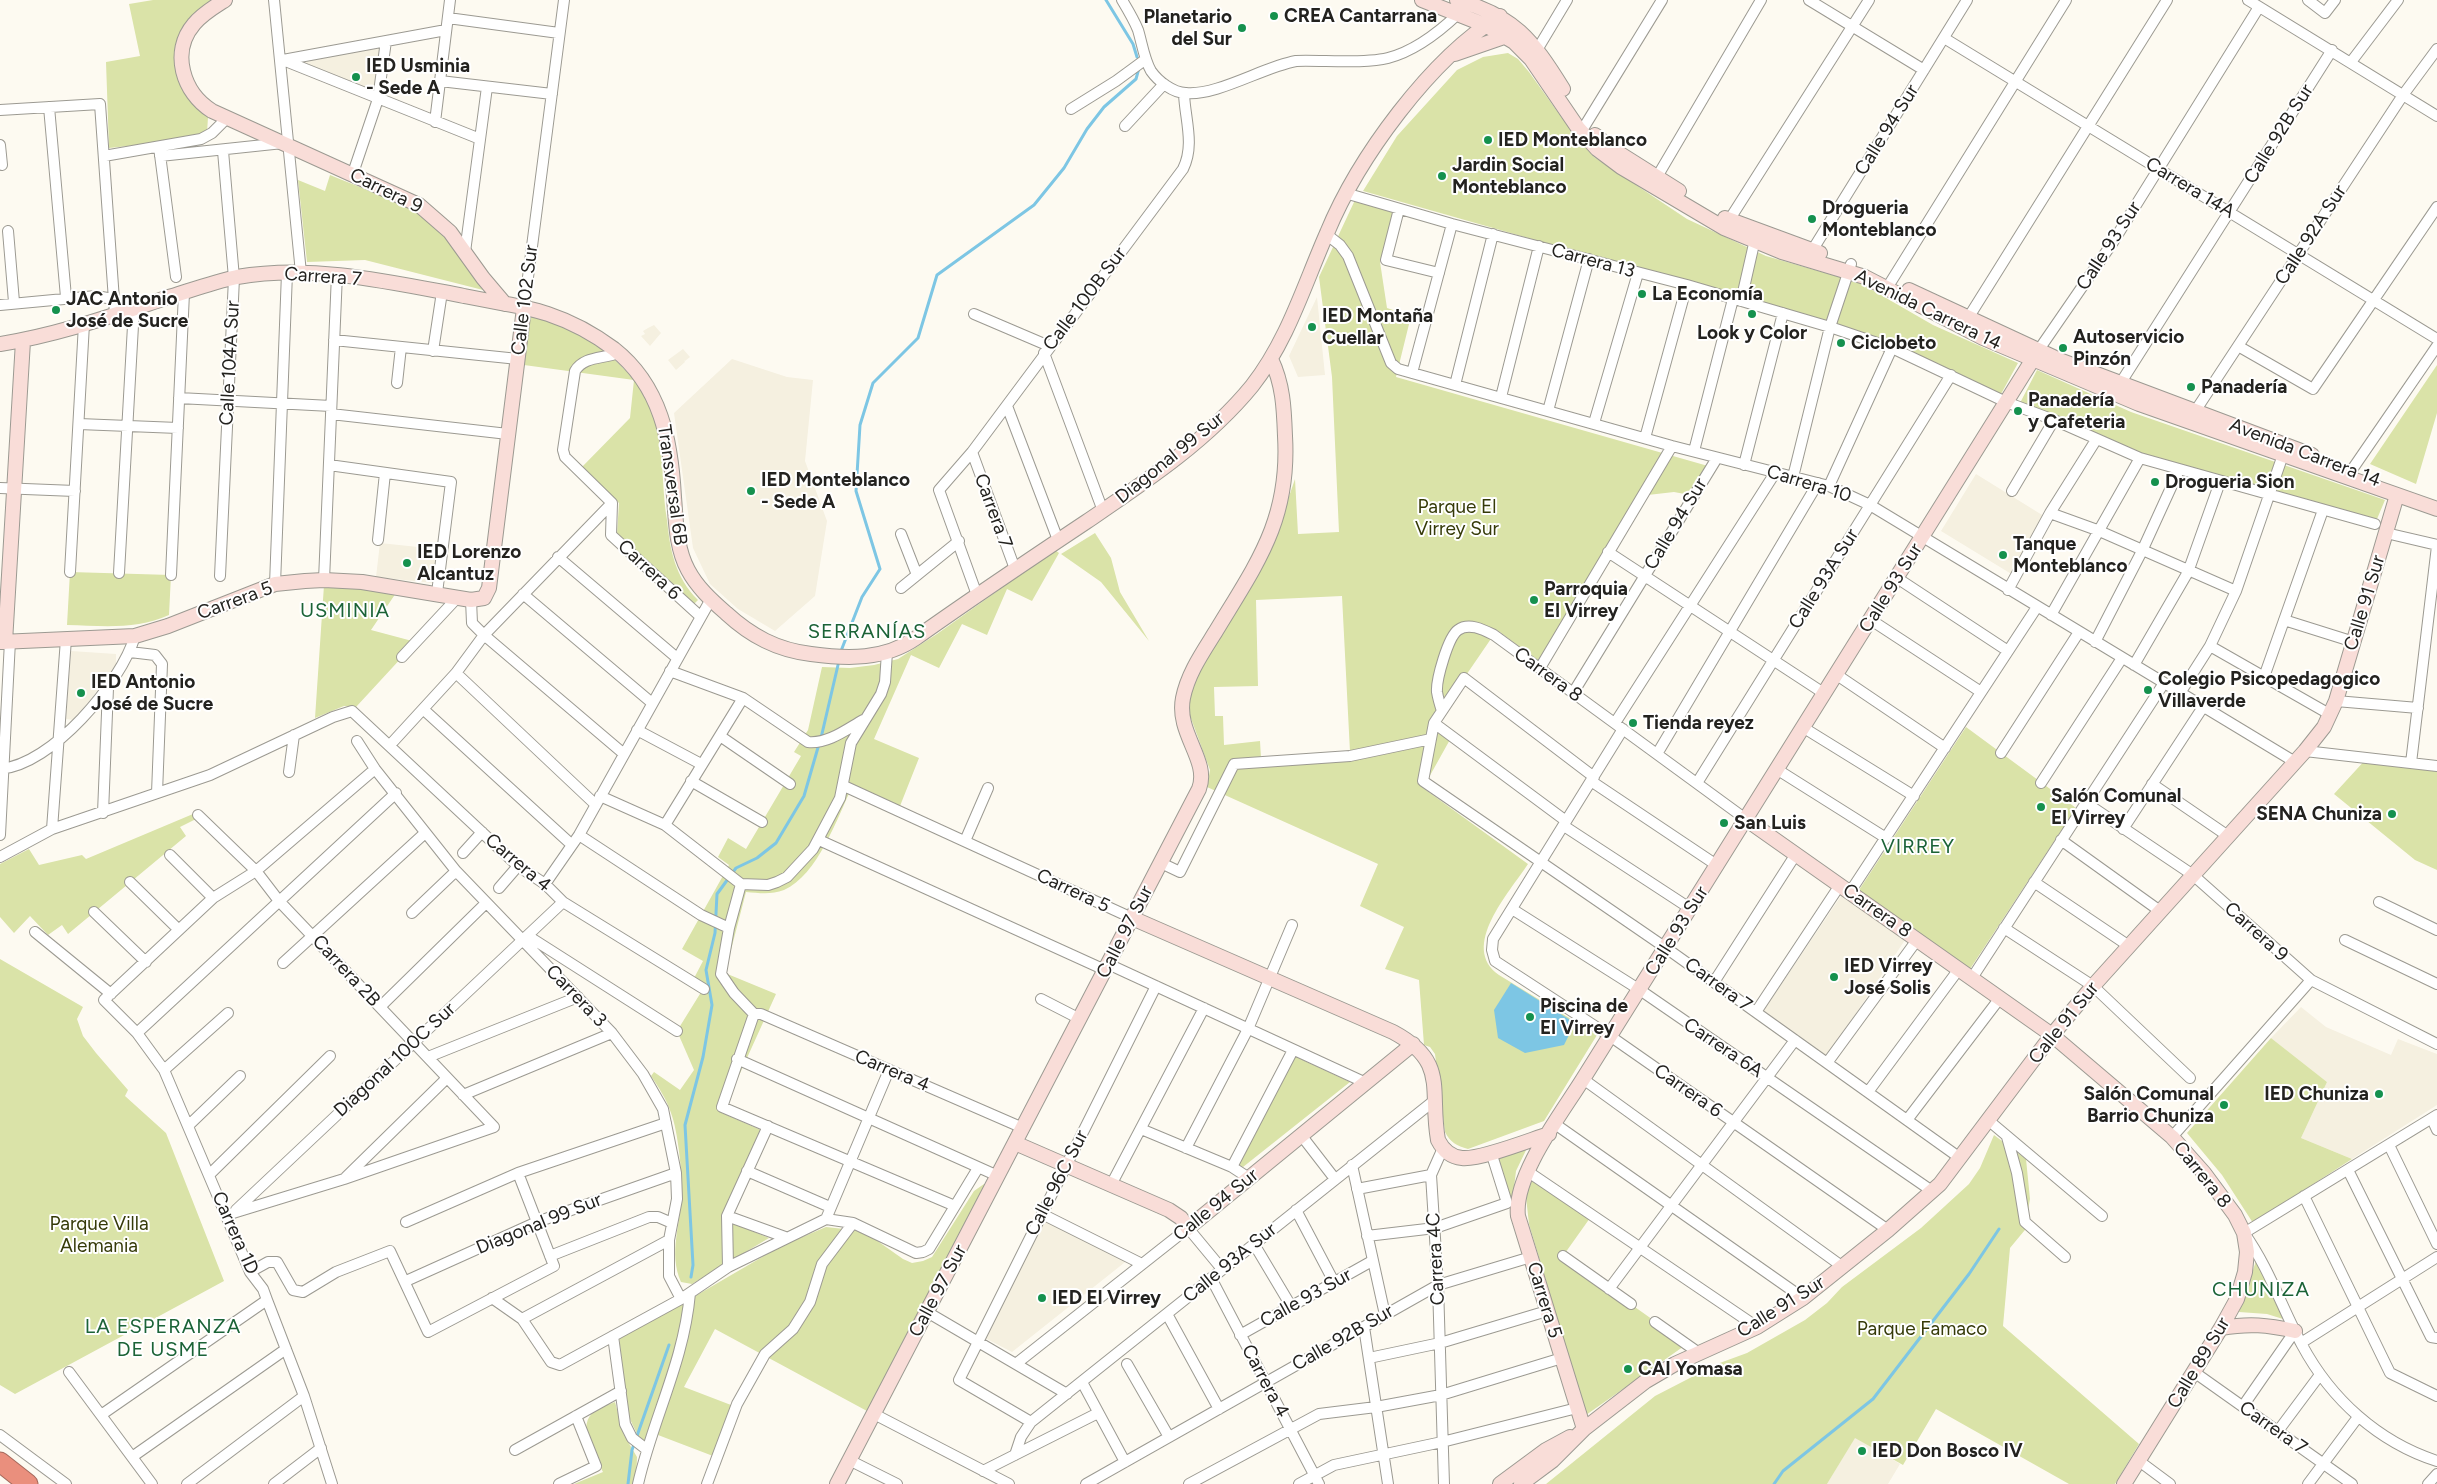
<!DOCTYPE html>
<meta charset="utf-8">
<style>
body{margin:0}
canvas{display:block;background:#fdfaf1}
</style>
<canvas width="2437" height="1484"></canvas>
<script>
const context = document.querySelector('canvas').getContext('2d');
context.lineJoin = 'round';
function fillPath(path, color) { context.fillStyle = color; context.fill(path, 'evenodd'); }
function trace(path, color, width, dash) { context.strokeStyle = color; context.lineWidth = width; context.lineCap = dash ? 'butt' : 'round'; context.setLineDash(dash || []); context.stroke(path); }
function label(font, color, halo, rows, align = 'center') {
  context.font = font + ' Figtree,sans-serif'; context.lineWidth = 4; context.setLineDash([]); context.textBaseline = 'middle'; context.strokeStyle = halo; context.fillStyle = color; for (const [text, x, y, turn = 0] of rows) {
    context.save(); context.translate(x, y); context.rotate((+turn || 0) * Math.PI / 180); context.textAlign = isNaN(turn) ? turn : align; if (halo) context.strokeText(text, 0, 0); context.fillText(text, 0, 0); context.restore();
  }
}
fillPath(new Path2D(`
 M382,45L374,91L297,62Z
 M1317,297L1325,375L1298,377L1289,356Z
 M654,325L661,333L650,346L641,336L645,334L643,331L648,328Z
 M683,349L690,357L685,361L684,360L685,362L676,370L668,360Z
 M732,359L787,377L813,380L805,461L827,521L815,596L775,631L738,609L710,584L693,548L674,413Z
 M1976,474L2047,518L2013,575L1941,531Z
 M380,543L437,549L433,583L376,577Z
 M71,651L116,654V667L74,720L66,719Z
 M1841,896L1905,940L1827,1057L1762,1013Z
 M2301,1007L2326,1027L2391,1055L2398,1039L2437,1054V1105L2352,1159L2301,1138L2327,1082L2271,1038Z
 M1044,1220L1129,1259L1012,1352L983,1337Z
 M1855,1437L1900,1464L1888,1484H1827Z`), '#f5f0e0');
fillPath(new Path2D(`
 M153,0H213L182,28L176,47L203,110L208,117L207,133L193,139L109,148L106,62L140,56L129,4Z
 M1508,53L1518,59L1529,72L1572,132L1594,157L1687,219L1766,256L1860,283L1933,325L2018,363L2001,394L1841,327L1363,191L1397,136L1457,70L1483,57Z
 M330,175C362,189 400,199 428,221C451,238 465,268 483,290L365,260L307,262L298,180L325,191Z
 M1355,200L1394,213L1380,262L1387,308L1411,316L1396,377L1708,466L1690,495L1674,492L1639,496L1539,661L1497,630L1434,722L1452,736L1423,788L1528,864C1509,893 1459,947 1499,975L1597,1035L1544,1121L1468,1149C1457,1146 1450,1142 1445,1132L1435,1054L1430,1047L1424,1045L1419,980L1385,969L1404,927L1360,906L1378,864L1207,787L1210,770L1189,713V700L1198,672L1282,517L1295,479L1298,534L1339,532L1332,377L1319,277ZM1342,596L1350,752L1261,758L1260,741L1224,745L1223,716H1215L1214,687L1258,686L1256,600Z
 M530,316C595,334 653,376 661,448C663,472 663,496 667,520C670,550 675,577 698,600L694,604L617,534L619,503L581,468L630,418L634,380L524,365Z
 M2437,365V413L2416,484L2370,464Z
 M2037,370L2131,412L2385,500L2377,519L2150,458L2020,403Z
 M1095,533L1111,558L1120,592L1149,641L1101,582L1061,554Z
 M1055,550L1059,553L1032,601L1007,589L987,635L962,624L939,668L911,655L874,739L919,758L900,806L853,785C837,818 818,875 784,890C771,895 759,893 746,892L725,973L776,994L722,1113L761,1130L723,1219L769,1238L692,1284L681,1282C668,1253 681,1223 682,1192C682,1172 678,1131 671,1113C667,1100 659,1088 651,1076L654,1072L680,1090L694,1070L677,1031L703,989L692,982L703,961L682,949L729,865L718,857L728,838L746,849L801,756L794,752L808,730L822,667L850,668L874,665L898,659L937,634Z
 M70,572L171,575L169,615C137,630 102,626 67,625Z
 M324,585L396,593L371,630L416,642L356,707L344,706L315,718Z
 M1966,727L2076,808L1970,969L1859,890Z
 M2367,758L2437,766V870L2415,860L2334,794Z
 M193,814L196,819L180,827L186,836L68,934L62,925L48,935L30,916L14,933L0,917V864L29,849L39,865L82,855L86,859Z
 M0,959L83,1007L77,1019L83,1036L96,1053L128,1090L125,1096L166,1133L224,1281L15,1394L0,1385Z
 M2271,1038L2327,1082L2301,1138L2352,1159L2253,1223L2222,1175L2187,1133Z
 M1294,1056L1350,1082L1243,1167L1238,1165Z
 M1994,1135L2026,1159L2030,1199L2026,1222L2029,1225L2010,1248L2003,1326L2139,1444L2115,1484H2069L1936,1409L1903,1465L1855,1438L1827,1484H1546L1655,1396L1717,1364L1747,1353L1805,1320L1827,1303L1842,1287L1921,1228L1969,1184L1980,1168Z
 M1528,1146L1516,1171L1513,1196L1508,1198L1496,1156Z
 M1533,1178L1590,1218L1563,1256L1687,1344L1586,1415L1529,1224L1526,1197Z
 M984,1184H988L867,1411L715,1329L684,1387L731,1405L713,1456L658,1435L654,1447L639,1438L628,1415L619,1337L673,1309L781,1246L826,1227L853,1230L869,1235L903,1259L912,1263L923,1261L932,1257L974,1191Z
 M2256,1261L2283,1319L2267,1314L2239,1312Z
 M615,1402L624,1435L637,1457L636,1484H574L603,1472C595,1455 574,1425 596,1410C600,1406 609,1405 615,1402Z`), '#dae3a8');
fillPath(new Path2D(`
 M1511,983L1575,1023L1564,1045L1525,1053L1498,1038L1494,1010Z`), '#7dc6e4');
trace(new Path2D(`
 M1106,0L1133,44L1137,57
 M841,651L862,597L880,569L856,491L860,425L873,383L918,338L937,275L1034,205L1064,168L1087,129L1104,107L1136,79L1139,68
 M821,738L838,665
 M691,1277L693,1265L685,1125L703,1057L712,1005L706,970L715,933L717,894L736,868L757,858L776,843L804,796L819,744
 M628,1484L632,1450L669,1345
 M1774,1484L1783,1471L1873,1399L1969,1274L1999,1229`), '#7dc6e4', 3);
const street = new Path2D(`
 M274,0L301,273
 M1122,0C1128,10 1134,20 1138,30C1142,43 1144,59 1151,71C1158,81 1173,93 1186,93C1217,96 1263,67 1296,61C1322,60 1365,64 1388,58C1415,51 1438,33 1458,14
 M1809,0L1924,70
 M2248,0L2437,116
 M2308,0L2325,13L2335,0
 M448,18L559,33
 M1944,38L2437,339
 M1537,50L1567,0
 M283,60L480,139
 M283,60L446,30
 M2351,62L2398,0
 M440,81L552,94
 M49,107L66,297
 M1071,109L1116,81L1146,59
 M0,110L100,104L115,314
 M435,122L450,0
 M1125,126L1164,84
 M1581,132L1662,0
 M0,145L2,165
 M159,147L176,277
 M104,156L201,139L212,133L227,118
 M160,156L283,143
 M352,176L378,99L386,41
 M1654,182L1761,0
 M1345,193L1452,224L1687,285L1830,327L1892,348L2006,402L2054,420L2140,458L2375,524
 M1399,209L1386,260L1439,273
 M1726,225L1869,0
 M8,231L14,302
 M1326,234L1340,245L1348,256L1391,363L1398,369L1672,446L1829,486L1870,505L2295,762
 M465,252L487,87
 M1810,254L1967,0
 M1887,288L2066,0
 M1741,301L1756,235
 M0,305L96,296L113,299
 M524,308L564,0
 M974,314L1049,346
 M1965,323L2167,0
 M334,340L518,359
 M2238,346L2313,389L2437,207
 M433,351L442,292
 M2038,351L2113,242L2259,7
 M618,353C603,359 584,356 575,371L563,450L565,457L612,503L611,535L701,617
 M1044,353L1103,511
 M1412,373L1452,224
 M397,383L401,347
 M1455,385L1493,234
 M2118,387L2332,50
 M1501,397L1539,246
 M179,398L331,406
 M1007,406L1058,540
 M1548,411L1589,259
 M331,414L508,434
 M2192,416L2403,95L2437,49
 M1594,423L1638,273
 M79,424L178,428
 M1645,438L1687,285
 M1694,451L1733,299
 M972,452L1015,569
 M329,465L451,482L437,593
 M1744,465L1783,313
 M1793,477L1830,327L1851,264
 M2347,477L2437,346
 M1829,486L1892,348
 M0,488L75,491
 M2012,491L2054,420
 M2050,513L2097,530L2236,591
 M2386,533L2437,545
 M901,534L917,575
 M378,540L385,473
 M1608,552L1825,694
 M558,557L677,658
 M70,572L84,324
 M119,573L134,308
 M171,575L184,293
 M220,576L234,278L223,151
 M1897,578L2008,651
 M324,580L337,274
 M275,584L287,273
 M901,588L959,541
 M2008,590L2050,513L2096,440
 M523,594L652,703
 M977,595L939,490L972,452L1183,169C1195,145 1185,119 1184,94
 M471,600L472,623L484,635L624,754
 M2051,615L2140,458
 M1871,620L1981,692
 M2284,620L2354,642
 M2095,642L2142,551L2179,470
 M2210,646L2331,715
 M130,652L155,655L162,664L157,793
 M402,657L457,598
 M2134,665L2188,572L2220,482
 M1540,668L1672,446
 M670,671L743,698L808,742C828,744 847,729 863,720
 M456,673L596,805
 M1837,675L1945,748
 M2264,677L2323,510
 M1573,693L1717,458
 M2180,693L2210,646L2236,591L2285,449
 M2336,701L2418,708
 M423,709L572,845
 M1442,711C1440,705 1438,698 1437,692C1436,680 1448,637 1458,630C1469,622 1484,630 1494,635L1747,820
 M1434,723L1566,821
 M1615,723L1775,473
 M1804,728L1914,796
 M1623,729L1493,939L1492,950L1495,961L1610,1036L1888,1230
 M637,730L701,764
 M720,736L790,784
 M357,741L375,769L456,871L612,1033L643,1074L663,1109L676,1173L677,1199L669,1240V1276L681,1299
 M390,745L456,673L484,635L612,503
 M2305,751L2437,766
 M2001,753L2079,632
 M1657,754L1818,483
 M2411,763L2437,546
 M0,769C52,765 121,683 135,636
 M1778,770L1886,838
 M289,772L294,735
 M1594,777L1464,678L1434,723L1423,781L1666,948L1960,1158
 M691,781L762,822
 M1591,781L1718,866
 M1697,783L1951,375
 M2041,783L2122,658
 M2152,784L2228,836
 M844,786L1132,918
 M600,796L665,825L741,884L768,885L777,882L787,877L813,849L840,798L851,743L881,694L885,682L887,652
 M2086,803L2193,875L2311,980L2437,1044
 M103,813L108,688
 M198,815L256,871L279,901L494,1127L344,1179L233,1213
 M665,825L743,698
 M1564,826L1691,909
 M52,829L66,639
 M2123,829L2203,707
 M0,835L10,641
 M579,835L701,915L729,928
 M819,840L1105,970
 M2061,840L2160,911
 M965,841L988,788
 M463,853L482,832
 M170,855L213,898
 M0,857L52,829L210,775L333,717L352,711L518,866L545,884L563,902L704,989
 M1161,863L1180,872L1234,764L1350,756L1431,739
 M130,882L179,930
 M2034,882L2129,946
 M545,884L579,835L711,599
 M741,884L729,928L721,974L734,993L754,1014
 M499,888L518,866
 M1850,892L2037,607
 M2379,902L2437,930
 M1512,909L1640,990L1932,1191
 M94,912L146,962
 M412,913L456,871
 M2004,928L2093,986L2190,1078
 M35,932L111,994
 M528,936L677,1031
 M2345,940L2437,984
 M283,963L425,833
 M1108,964L1366,1083
 M1972,978L2164,683
 M1714,982L1796,854
 M1041,999L1080,1019
 M380,1007L486,903
 M1756,1012L1840,885
 M137,1033L396,793
 M428,1057L578,997
 M737,1059L998,1176
 M1827,1063L1917,940
 M164,1070L228,1013
 M1583,1079L1843,1267
 M1868,1092L1959,969
 M463,1095L612,1033
 M2437,1115L2244,1233C2269,1268 2282,1308 2302,1345C2331,1399 2378,1442 2437,1461
 M2432,1119L2437,1130
 M1907,1120L2000,998
 M1988,1120L2102,1216
 M1555,1124L1803,1298
 M189,1125L240,1076
 M1141,1129L1232,1167L1249,1178
 M1301,1135L1335,1179
 M2007,1137L2017,1173L2025,1222L2065,1257
 M2172,1137L2311,980
 M2389,1145L2437,1244
 M1186,1148L1248,1029L1292,925
 M1443,1148L1431,1175L1438,1285L1444,1484
 M1352,1165L1385,1315
 M1232,1167L1293,1050
 M2348,1170L2431,1337L2437,1338
 M747,1171L830,1207
 M1527,1171L1757,1327
 M210,1174L330,1056
 M346,1177L447,1078
 M1111,1185L1204,1008
 M1357,1189L1431,1175
 M2304,1196L2390,1373L2437,1396
 M955,1206L722,1107L754,1014H761L1023,1128
 M236,1210L563,902
 M1296,1210L1334,1282
 M1042,1214L1142,1264
 M727,1216L785,1237
 M826,1219L889,1070
 M406,1222L518,1173L666,1123
 M1367,1236L1435,1228L1507,1203L1491,1152
 M1254,1244L1291,1306
 M550,1256L649,1217H658L672,1223
 M1563,1256L1631,1304
 M728,1267L727,1216L768,1126
 M250,1272L268,1262H277L293,1290L303,1292L336,1272L390,1251L428,1332L554,1266L518,1173
 M1211,1278L1319,1484
 M406,1281L537,1222L676,1173
 M1609,1289L1795,1040
 M492,1298L522,1319L551,1362L560,1365L681,1299L728,1267L826,1219L853,1223L916,1253L923,1252L929,1249L978,1168
 M927,1312L1067,1394
 M1167,1314L1219,1409
 M522,1319L669,1240
 M1655,1322L1699,1353
 M1364,1327L1388,1484
 M1240,1335L1372,1261
 M613,1336L625,1424L632,1438L646,1449
 M2301,1343L2437,1257
 M1369,1358L1440,1343L1547,1311
 M1017,1363L1188,1228L1222,1269
 M1127,1364L1169,1437
 M69,1372L152,1484
 M2194,1372L2352,1484
 M1082,1382L1125,1462
 M2243,1406L2295,1331
 M874,1414L1009,1484
 M101,1415L267,1300
 M1031,1422L959,1380L1156,986
 M2278,1431L2319,1376
 M0,1435L66,1484
 M515,1450L621,1391
 M1015,1455L1021,1437L1031,1422L1435,1100
 M132,1457L286,1349
 M849,1460L897,1484
 M2139,1461L2170,1484
 M983,1471L1098,1413
 M187,1484L304,1396
 M274,1484L321,1448
 M332,1484L304,1396L267,1300L263,1289L250,1272L164,1070L137,1033L104,1000L213,898L256,871L375,769
 M559,1484L596,1466L576,1416
 M638,1484C653,1418 684,1362 690,1293
 M707,1484L737,1404L765,1354L793,1329L810,1302L822,1264L853,1223
 M1086,1484L1438,1285L1531,1257
 M1189,1484L1319,1414L1376,1407L1441,1395L1562,1358
 M1299,1484L1334,1465L1442,1442L1577,1408
 M2308,1484L2358,1417
 M2428,1484L2437,1474`);
const secondary = new Path2D(`
 M225,0C214,7 202,14 194,24C170,52 183,93 212,111L419,205L450,232L483,278L505,304
 M1422,0L1485,25L1514,42L1531,59L1578,128L1597,149L1621,167L1724,228L1782,252L1865,277L1983,338L2139,404L2437,509
 M1457,0C1514,16 1532,39 1563,89
 M1455,54L1510,35
 M1595,135L1614,150L1679,191
 M1725,218L1820,253
 M1909,290L2062,361L2312,455
 M0,344C57,335 111,316 166,298C189,291 213,282 237,277C313,264 390,282 464,296C492,302 522,305 548,314C572,322 594,334 614,349C661,386 671,441 674,497C676,521 676,548 688,570C697,587 711,600 726,613C751,636 777,650 811,654C848,659 884,660 916,638C972,598 1029,560 1086,522C1145,482 1207,441 1252,386C1288,340 1304,285 1327,233C1358,158 1430,59 1500,16
 M0,642L135,636L168,626L275,584L305,581L324,580L362,582L471,600L484,598L489,588L524,308
 M5,642L23,341
 M1747,820L2052,1035L2172,1137L2204,1173L2235,1215L2244,1233L2247,1252L2245,1272L2237,1299L2221,1328L2124,1484
 M1132,918L1393,1032C1449,1062 1429,1089 1438,1140C1443,1150 1451,1157 1462,1158C1480,1160 1530,1140 1549,1134
 M1015,1143L1169,1210L1181,1218L1188,1228L1413,1044
 M2221,1328C2250,1323 2267,1325 2295,1331
 M1584,1429L1518,1216C1513,1176 1562,1113 1583,1079L2038,351
 M837,1484L1199,789C1210,760 1176,734 1183,698C1188,673 1203,652 1216,631C1257,563 1290,520 1285,436C1284,408 1283,384 1271,359
 M1500,1484L1546,1450L1570,1437
 M1521,1484L1552,1461L1584,1429L1646,1381L1675,1364L1757,1327L1803,1298L1888,1230L1940,1184L2052,1035L2093,986L2305,751L2324,727L2336,701L2397,495`);
const highway = new Path2D(`
 M0,1462L28,1484`);
trace(street, '#9c9a92', 12);
trace(secondary, '#9c9a92', 16);
trace(highway, '#a4695c', 21);
trace(street, '#fff', 10);
trace(secondary, '#f9ddd8', 14);
trace(highway, '#ea8f7d', 19);
for (const [x, y, r, color] of [
 [1274,16,5,"#15914e"],
 [1242,28,5,"#15914e"],
 [356,77,5,"#15914e"],
 [1488,140,5,"#15914e"],
 [1442,176,5,"#15914e"],
 [1812,219,5,"#15914e"],
 [1642,294,5,"#15914e"],
 [56,310,5,"#15914e"],
 [1752,314,5,"#15914e"],
 [1312,327,5,"#15914e"],
 [1841,343,5,"#15914e"],
 [2063,348,5,"#15914e"],
 [2191,387,5,"#15914e"],
 [2018,411,5,"#15914e"],
 [2155,482,5,"#15914e"],
 [751,491,5,"#15914e"],
 [2003,555,5,"#15914e"],
 [407,563,5,"#15914e"],
 [1534,600,5,"#15914e"],
 [2148,690,5,"#15914e"],
 [81,693,5,"#15914e"],
 [1633,723,5,"#15914e"],
 [2041,807,5,"#15914e"],
 [2392,814,5,"#15914e"],
 [1724,823,5,"#15914e"],
 [1834,977,5,"#15914e"],
 [1530,1017,5,"#15914e"],
 [2379,1094,5,"#15914e"],
 [2224,1105,5,"#15914e"],
 [1042,1298,5,"#15914e"],
 [1628,1369,5,"#15914e"],
 [1862,1451,5,"#15914e"]
]) { const dot = new Path2D(); dot.arc(x, y, r, 0, 2 * Math.PI); context.fillStyle = color; context.fill(dot); trace(dot, '#fff', 2); }
label('bold 19px', '#23221f', '#fff', [
 ["CREA Cantarrana",1284,16],
 ["Planetario",1232,17,"right"],
 ["del Sur",1232,39,"right"],
 ["IED Usminia",366,66],
 ["- Sede A",366,88],
 ["IED Monteblanco",1498,140],
 ["Jardin Social",1452,165],
 ["Monteblanco",1452,187],
 ["Drogueria",1822,208],
 ["Monteblanco",1822,230],
 ["La Economía",1652,294],
 ["JAC Antonio",66,299],
 ["José de Sucre",66,321],
 ["IED Montaña",1322,316],
 ["Cuellar",1322,338],
 ["Look y Color",1752,333,"center"],
 ["Autoservicio",2073,337],
 ["Pinzón",2073,359],
 ["Ciclobeto",1851,343],
 ["Panadería",2201,387],
 ["Panadería",2028,400],
 ["y Cafeteria",2028,422],
 ["IED Monteblanco",761,480],
 ["- Sede A",761,502],
 ["Drogueria Sion",2165,482],
 ["Tanque",2013,544],
 ["Monteblanco",2013,566],
 ["IED Lorenzo",417,552],
 ["Alcantuz",417,574],
 ["Parroquia",1544,589],
 ["El Virrey",1544,611],
 ["Colegio Psicopedagogico",2158,679],
 ["Villaverde",2158,701],
 ["IED Antonio",91,682],
 ["José de Sucre",91,704],
 ["Tienda reyez",1643,723],
 ["Salón Comunal",2051,796],
 ["El Virrey",2051,818],
 ["SENA Chuniza",2382,814,"right"],
 ["San Luis",1734,823],
 ["IED Virrey",1844,966],
 ["José Solis",1844,988],
 ["Piscina de",1540,1006],
 ["El Virrey",1540,1028],
 ["Salón Comunal",2214,1094,"right"],
 ["Barrio Chuniza",2214,1116,"right"],
 ["IED Chuniza",2369,1094,"right"],
 ["IED El Virrey",1052,1298],
 ["CAI Yomasa",1638,1369],
 ["IED Don Bosco IV",1872,1451]
], 'left');
label('19px', '#23221f', '#fff', [
 ["Calle 94 Sur",1887,130,-58],
 ["Calle 92B Sur",2279,134,-58],
 ["Carrera 14A",2190,188,31],
 ["Carrera 9",386,191,26],
 ["Calle 92A Sur",2311,235,-57],
 ["Calle 93 Sur",2109,246,-57],
 ["Carrera 13",1593,261,15],
 ["Carrera 7",323,277,4],
 ["Calle 100B Sur",1085,299,-53],
 ["Calle 102 Sur",525,300,-83],
 ["Avenida Carrera 14",1928,310,26],
 ["Calle 104A Sur",230,363,-87],
 ["Avenida Carrera 14",2305,453,21],
 ["Diagonal 99 Sur",1170,458,-39],
 ["Carrera 10",1809,484,17],
 ["Transversal 6B",672,485,82],
 ["Carrera 7",993,511,70],
 ["Calle 94 Sur",1676,524,-59],
 ["Carrera 6",649,570,43],
 ["Calle 93A Sur",1824,579,-58],
 ["Calle 93 Sur",1891,588,-58],
 ["Carrera 5",235,601,-20],
 ["Calle 91 Sur",2365,603,-73],
 ["Carrera 8",1548,675,36],
 ["Carrera 4",518,863,40],
 ["Carrera 5",1073,891,25],
 ["Carrera 8",1877,911,35],
 ["Calle 93 Sur",1677,931,-58],
 ["Calle 97 Sur",1125,932,-63],
 ["Carrera 9",2256,932,42],
 ["Carrera 2B",346,971,47],
 ["Carrera 7",1718,985,36],
 ["Carrera 3",576,996,46],
 ["Calle 91 Sur",2064,1023,-51],
 ["Carrera 6A",1723,1048,34],
 ["Diagonal 100C Sur",395,1060,-43],
 ["Carrera 4",892,1071,23],
 ["Carrera 6",1688,1091,35],
 ["Carrera 8",2202,1175,51],
 ["Calle 96C Sur",1057,1183,-63],
 ["Calle 94 Sur",1216,1205,-39],
 ["Diagonal 99 Sur",539,1224,-22],
 ["Carrera 1D",235,1233,66],
 ["Carrera 4C",1436,1259,-93],
 ["Calle 93A Sur",1230,1263,-39],
 ["Calle 97 Sur",938,1291,-62],
 ["Calle 93 Sur",1306,1298,-29],
 ["Carrera 5",1544,1300,73],
 ["Calle 91 Sur",1781,1307,-32],
 ["Calle 92B Sur",1343,1338,-30],
 ["Calle 89 Sur",2199,1363,-59],
 ["Carrera 4",1265,1381,62],
 ["Carrera 7",2273,1428,35]
]);
label('19px', '#353a08', '#fff', [
 ["Parque El",1457,507],
 ["Virrey Sur",1457,529],
 ["Parque Villa",99,1224],
 ["Alemania",99,1246],
 ["Parque Famaco",1922,1329]
]);
context.letterSpacing = '1px';
label('20px', '#1b6337', '#fff', [
 ["USMINIA",345,611],
 ["SERRANÍAS",867,632],
 ["VIRREY",1918,847],
 ["CHUNIZA",2261,1290],
 ["LA ESPERANZA",163,1327],
 ["DE USME",163,1350]
]);
context.letterSpacing = '0px';
</script>
